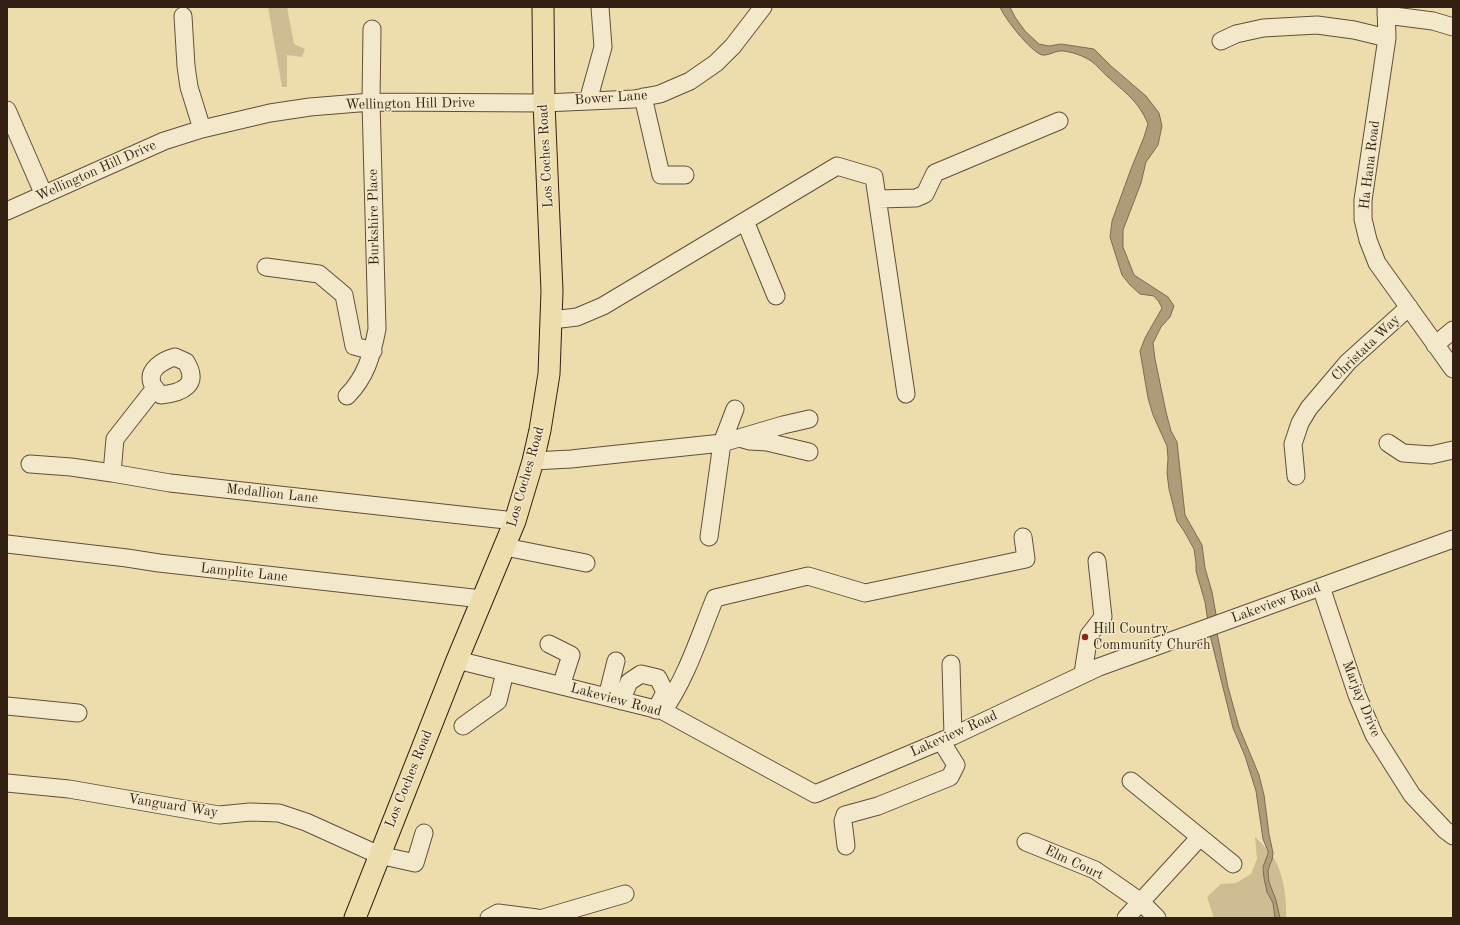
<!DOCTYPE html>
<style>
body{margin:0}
#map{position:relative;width:1460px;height:925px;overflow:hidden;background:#edddad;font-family:"Old Standard TT",serif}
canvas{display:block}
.frame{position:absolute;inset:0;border:8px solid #341f13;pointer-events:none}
</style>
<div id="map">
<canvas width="1460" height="925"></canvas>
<div class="frame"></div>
</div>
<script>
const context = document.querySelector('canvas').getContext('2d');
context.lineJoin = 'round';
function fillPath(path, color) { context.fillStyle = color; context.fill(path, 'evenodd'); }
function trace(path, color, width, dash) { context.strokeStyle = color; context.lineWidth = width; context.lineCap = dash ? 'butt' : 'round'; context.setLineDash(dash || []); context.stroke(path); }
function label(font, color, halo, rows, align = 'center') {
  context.font = font + ' "Old Standard TT",serif'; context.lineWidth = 3; context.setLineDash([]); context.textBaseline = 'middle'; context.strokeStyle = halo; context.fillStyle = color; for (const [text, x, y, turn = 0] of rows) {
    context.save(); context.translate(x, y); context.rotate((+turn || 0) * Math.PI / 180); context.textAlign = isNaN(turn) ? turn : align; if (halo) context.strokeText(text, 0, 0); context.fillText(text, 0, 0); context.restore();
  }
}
fillPath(new Path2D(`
 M268,7H287L294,44L305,49L302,57L287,55V87H282Z
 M1255,837C1262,844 1272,853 1276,862C1284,878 1287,900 1286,918H1214L1207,897L1221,884L1236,883L1251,874L1257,859Z`), '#cebd93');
const water = new Path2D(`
 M1000,7H1010L1015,17L1025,31L1039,44L1049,46L1061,44L1094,49L1111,66L1146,96L1159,113L1162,126L1158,145L1146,162L1141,183L1123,230V247L1134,275L1168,297L1174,306L1170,317L1161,327L1153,343L1155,359L1166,412L1171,431L1177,442L1185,515L1202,545L1205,568L1212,592L1217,620L1208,622L1205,602L1196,571V563L1194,549L1184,531L1177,521L1169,489L1167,473L1168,458L1167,446L1153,415L1148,398L1140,351L1145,338L1162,308L1159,302L1154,296L1140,294L1130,285L1122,275L1110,237L1112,221L1131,169L1144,137L1148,124C1138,100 1125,93 1107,76C1102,72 1097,65 1091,61C1084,56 1072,52 1063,51C1056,50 1049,56 1042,55C1031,52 1004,18 1000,7Z
 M1216,628L1228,687L1239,727L1259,775L1264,795L1269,834L1273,853L1272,860L1270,864L1268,871L1269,882L1276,900L1280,918H1275L1273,903L1267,892L1264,878L1263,867L1268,854V851L1263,839L1256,791L1245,756L1233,728L1209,631Z`);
fillPath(water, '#ae9c79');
trace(water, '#7d6a50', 1);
const minor = new Path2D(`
 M1386,7L1387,38L1363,200V219L1368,240L1377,263L1453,369
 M1386,15L1433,21L1453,27
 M183,16L186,66L189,87L202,129
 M1221,41L1236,34L1263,28L1317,25L1354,30L1387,38
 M643,97L661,175H685
 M588,101L603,47L600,7
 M7,110L44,195
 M878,199L916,198L925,194L935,173L1059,121
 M7,211L164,141L202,129L270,113L310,107L371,102L544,103L634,99L660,94L690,81L716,63L733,46L763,7
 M745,221L776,296
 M266,267L319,274L344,295L354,346L373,351
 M552,320L577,317L603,306L837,166L874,177L906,394
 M1435,345L1453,330
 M175,357L186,362C200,385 182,393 161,395C158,392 153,387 152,383C147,369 164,360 175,357Z
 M347,396C366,377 372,355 377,329L371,102L372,29
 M743,439L750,441L767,442L809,452
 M1388,443L1403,453L1431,455L1453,450
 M533,461L571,459L722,443L783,425L809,419
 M30,464L71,467L112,473L170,483L515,521
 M112,473L115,439L155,388
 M1296,476L1293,444L1300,423L1309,408L1348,362L1409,307
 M709,537L722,443L735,409
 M7,544L127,558L159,563L482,599
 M505,547L586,563
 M1321,587L1357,695L1374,735L1412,795L1445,830L1453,836
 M549,644L571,655L561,686
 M457,660L663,711L815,794L953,736L1099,667L1453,539
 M951,664L953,736
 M1083,673L1089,635L1103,617L1097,561
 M607,697L616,661
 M621,701L629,682L641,674L658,678L665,692L656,710
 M7,706L78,713
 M663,711C686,679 700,635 715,598L808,576L865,593L1026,559L1023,537
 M463,726L498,701L505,672
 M1131,781L1233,864
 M7,783L69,789L219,815L250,812L279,813L306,822L379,855L415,863L424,833
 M1026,842L1095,870L1141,902L1157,918
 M846,846L843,821L845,815L878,806L950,777L956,765L941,741
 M489,918L498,913L537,918
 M543,918L625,894
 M1126,918L1200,837`);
const major = new Path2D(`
 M355,918L457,660L515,521L533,461L540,430L549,374L552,291L544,103L543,7`);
trace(minor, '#624e3a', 19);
trace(major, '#341f13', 23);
trace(minor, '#f3e9ca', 17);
trace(major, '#edddad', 21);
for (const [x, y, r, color] of [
 [1085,637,4,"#8f2418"]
]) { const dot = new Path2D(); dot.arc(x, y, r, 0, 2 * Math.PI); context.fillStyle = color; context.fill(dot); trace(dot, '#f3e9ca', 1.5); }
label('14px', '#341f13', '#f3e9ca', [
 ["Bower Lane",611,98,-4],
 ["Wellington Hill Drive",410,104,-1],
 ["Los Coches Road",546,156,-93],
 ["Ha Hana Road",1370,165,-83],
 ["Wellington Hill Drive",96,171,-24],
 ["Burkshire Place",374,217,-91],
 ["Christata Way",1366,348,-44],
 ["Los Coches Road",526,477,-74],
 ["Medallion Lane",272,494,6],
 ["Lamplite Lane",244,573,6],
 ["Lakeview Road",1276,603,-20],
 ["Marjay Drive",1361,699,68],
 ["Lakeview Road",616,700,15],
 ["Lakeview Road",954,734,-24],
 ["Los Coches Road",409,779,-68],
 ["Vanguard Way",173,806,9],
 ["Elm Court",1074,863,25]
]);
label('14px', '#341f13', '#f3e9ca', [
 ["Hill Country",1093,629],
 ["Community Church",1093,645]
], 'left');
</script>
